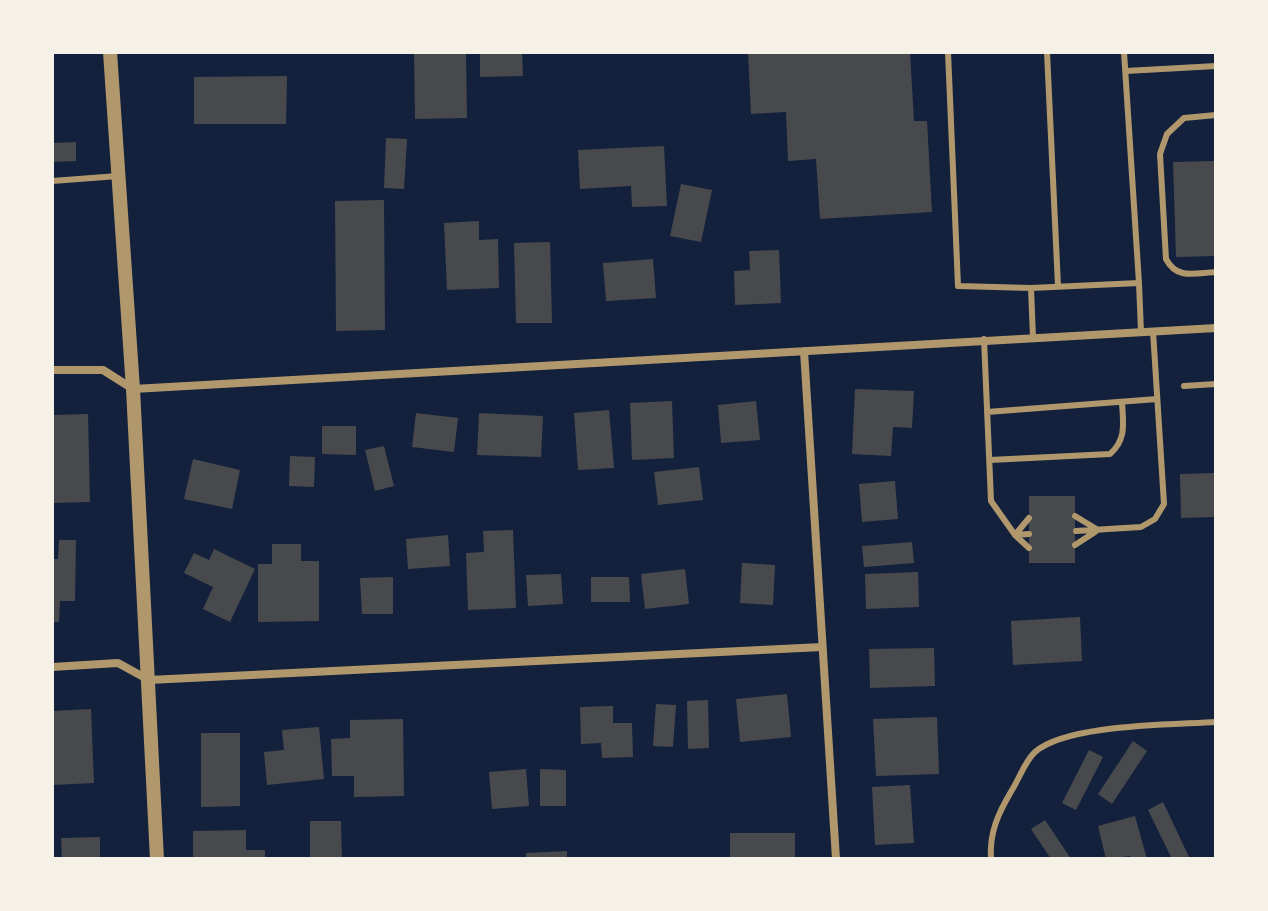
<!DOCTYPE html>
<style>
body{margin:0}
#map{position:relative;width:1268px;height:911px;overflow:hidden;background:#14213d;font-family:Lato,sans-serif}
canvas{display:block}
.frame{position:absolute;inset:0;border:54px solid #f6f1e7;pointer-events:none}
</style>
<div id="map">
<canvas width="1268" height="911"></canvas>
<div class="frame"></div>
</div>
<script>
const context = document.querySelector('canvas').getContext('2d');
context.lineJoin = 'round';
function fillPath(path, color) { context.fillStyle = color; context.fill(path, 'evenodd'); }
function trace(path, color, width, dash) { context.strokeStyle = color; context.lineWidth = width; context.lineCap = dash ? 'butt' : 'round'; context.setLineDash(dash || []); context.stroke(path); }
fillPath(new Path2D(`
 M414,52L466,53L467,118L415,119Z
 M480,52H522L523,76L480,77Z
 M748,52H910L914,121H927L932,212L820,219L816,159L788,161L786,112L751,114Z
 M287,76L286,124H194V77Z
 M386,138L407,139L404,189L384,188Z
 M76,142V161L52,162V143Z
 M664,146L667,206L632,207L631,186L580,189L578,150Z
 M1216,161V256L1176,257L1173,162Z
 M681,184L712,190L701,242L670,236Z
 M384,200L385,330L336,331L335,201Z
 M479,221V240L498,239L499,288L447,290L444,223Z
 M550,242L552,323H516L514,243Z
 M779,250L781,303L735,305L734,271L750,270L749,251Z
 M653,259L656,298L606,301L603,263Z
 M855,389L914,391L912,428L893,427L891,456L852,454Z
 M672,401L674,458L632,460L630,403Z
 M756,401L760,440L721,443L718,405Z
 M609,410L614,468L578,470L574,413Z
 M416,413L458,418L454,452L412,447Z
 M479,413L543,416L541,457L477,455Z
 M88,414L90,502L52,503V415Z
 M322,426H356V455L322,454Z
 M384,446L394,486L375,491L365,450Z
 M290,456L315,457L314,487L289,486Z
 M193,459L240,470L232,509L184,499Z
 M699,467L703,500L658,505L654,472Z
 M1216,473V517L1181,518L1180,474Z
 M895,481L898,519L862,522L859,484Z
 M1029,496H1075V563H1029Z
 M513,530L516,608L468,610L466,553L484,552L483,531Z
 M448,535L450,566L408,569L406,539Z
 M59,540H76L75,601H60L59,622H52V559H58Z
 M912,542L914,563L864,567L862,546Z
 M272,544H301V561H319V621L258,622V564H272Z
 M214,549L255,569L230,622L203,609L213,587L184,573L194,553L209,560Z
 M742,563L775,565L773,605L740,603Z
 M685,569L689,604L645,609L641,574Z
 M918,572L919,607L866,609L865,574Z
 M561,574L563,604L528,606L526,575Z
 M393,577V614H362L360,578Z
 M591,577H629L630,602H591Z
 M1080,617L1082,661L1013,665L1011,621Z
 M934,648L935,686L870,688L869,649Z
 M787,694L791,737L740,742L736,699Z
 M708,700L709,748L688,749L687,701Z
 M656,704L676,705L673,747L653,746Z
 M613,706V723H632L633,757L602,758L601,743L581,744L580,707Z
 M91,709L94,783L52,785V711Z
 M937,717L939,774L876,776L873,719Z
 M403,719L404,796L354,797V776H332L331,739L350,738V720Z
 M319,727L324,779L267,785L264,752L284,750L282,730Z
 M201,733H240V806L201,807Z
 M1133,741L1147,751L1112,804L1098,794Z
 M1089,750L1103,757L1076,810L1062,803Z
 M526,769L529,806L492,809L489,772Z
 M540,769L566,770V806H540Z
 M910,785L914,843L875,845L872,787Z
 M1163,802L1190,859H1172L1148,810Z
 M1135,816L1147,859H1131L1130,856L1106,859L1098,826Z
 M1045,820L1071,859H1051L1031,829Z
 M310,821H341L342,859H310Z
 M246,830V850H265V859H193V831Z
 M730,833H795V859H730Z
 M100,837V859H62L61,838Z
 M567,851V859H526V853Z`), '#48494c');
trace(new Path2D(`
 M948,52L958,286L1031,288L1033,337
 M1047,52L1058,286
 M1124,52L1139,283
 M1126,71L1216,66
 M1216,115L1184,118L1167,134L1160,154L1166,259C1177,280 1195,273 1216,272
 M52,181L118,176
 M1031,288L1139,283L1141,332
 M984,339L991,501L1015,535L1029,548
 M1184,386L1216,384
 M987,412L1157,399
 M990,460L1110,454C1127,439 1123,423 1122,402
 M1075,516L1098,530
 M1076,531L1141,527L1155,519L1164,504L1153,331
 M1015,535L1029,518
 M1015,535L1029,534
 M1075,545L1095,532
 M991,859C989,832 999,812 1012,790C1019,779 1025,761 1035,752C1067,724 1172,725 1216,722`), '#b1986c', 6);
trace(new Path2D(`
 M804,351L836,859
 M52,370H103L133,389L1216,328
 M52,667L118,663L149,680L822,647`), '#b1986c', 8);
trace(new Path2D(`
 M110,52L133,389L157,859`), '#b1986c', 14);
</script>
